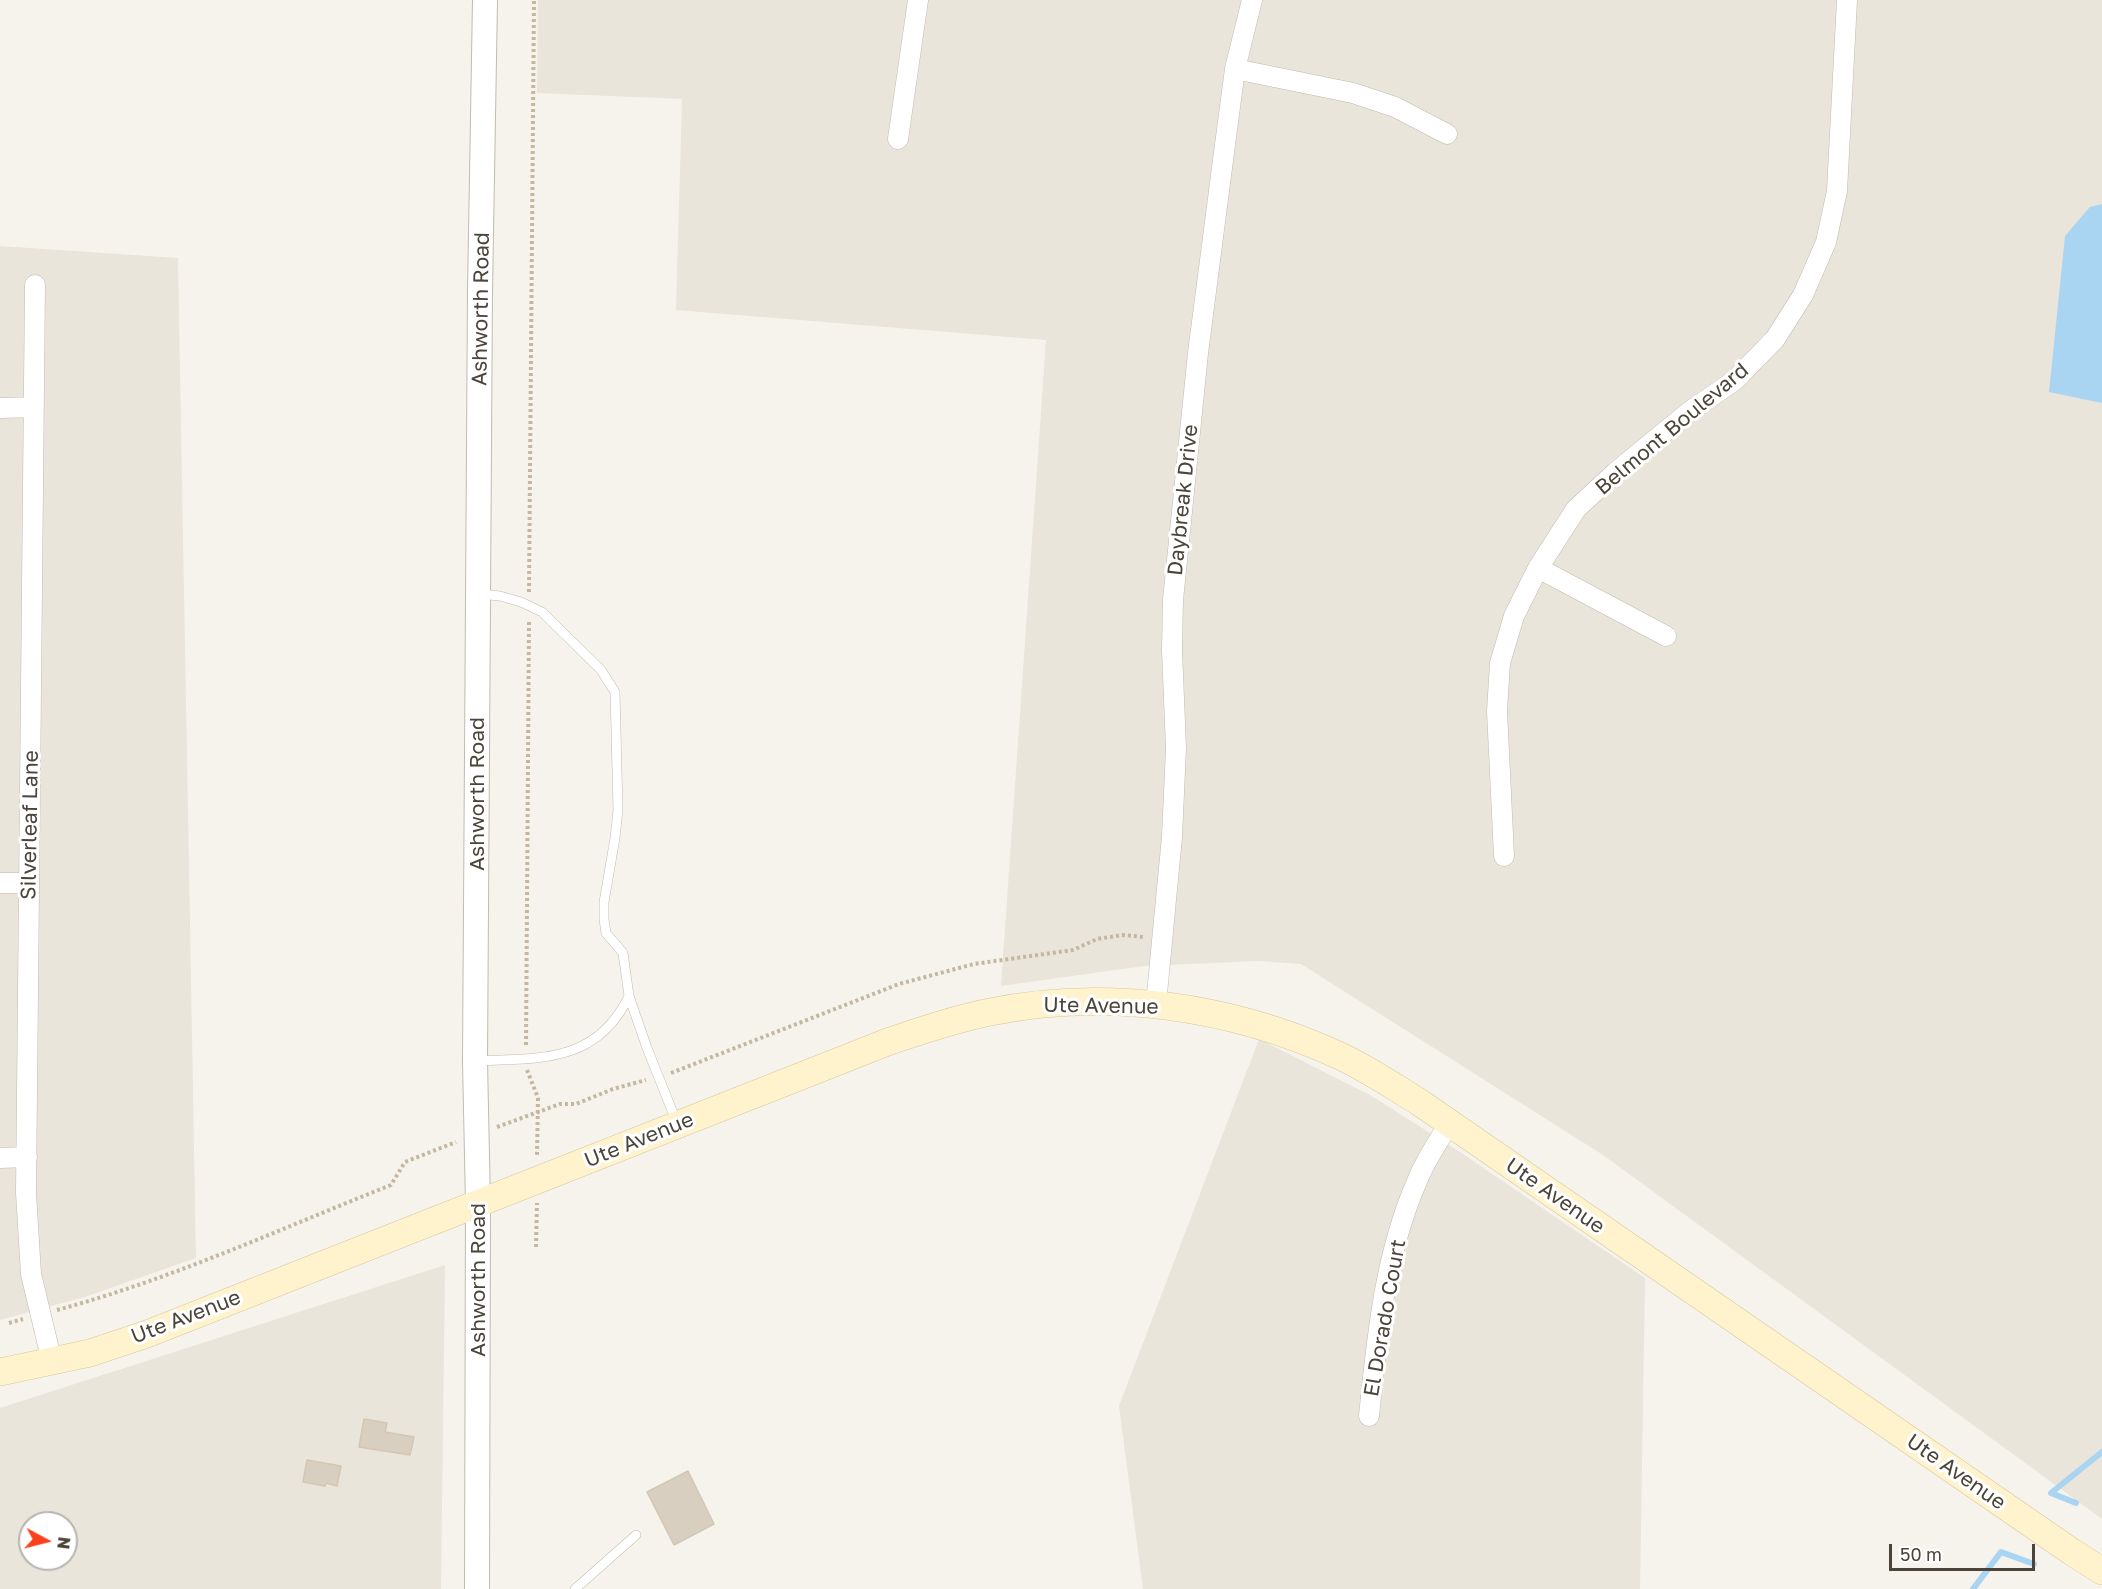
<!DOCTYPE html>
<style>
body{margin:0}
#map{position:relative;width:2102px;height:1589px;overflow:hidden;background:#f6f3ec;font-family:"Golos Text",sans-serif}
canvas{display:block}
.north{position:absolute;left:18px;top:1511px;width:60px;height:60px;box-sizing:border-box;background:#fff;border:2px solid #b7b4b0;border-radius:50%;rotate:97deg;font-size:16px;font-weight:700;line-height:24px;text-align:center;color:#4b4439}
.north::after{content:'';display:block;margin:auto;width:21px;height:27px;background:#fc3f1d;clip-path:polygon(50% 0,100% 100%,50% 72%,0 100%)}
.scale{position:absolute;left:1889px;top:1544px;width:146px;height:27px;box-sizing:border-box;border:3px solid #4b4439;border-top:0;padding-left:8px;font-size:18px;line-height:21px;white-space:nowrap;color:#4b4439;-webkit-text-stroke:4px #fff;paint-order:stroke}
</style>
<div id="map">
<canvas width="2102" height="1589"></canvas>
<div class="north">N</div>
<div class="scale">50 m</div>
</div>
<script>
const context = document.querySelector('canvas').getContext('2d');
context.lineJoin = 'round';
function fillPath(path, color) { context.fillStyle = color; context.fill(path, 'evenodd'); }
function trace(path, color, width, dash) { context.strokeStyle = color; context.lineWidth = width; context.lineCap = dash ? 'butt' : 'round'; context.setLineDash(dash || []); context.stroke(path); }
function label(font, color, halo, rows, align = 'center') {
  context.font = font + ' "Golos Text",sans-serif'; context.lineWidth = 6; context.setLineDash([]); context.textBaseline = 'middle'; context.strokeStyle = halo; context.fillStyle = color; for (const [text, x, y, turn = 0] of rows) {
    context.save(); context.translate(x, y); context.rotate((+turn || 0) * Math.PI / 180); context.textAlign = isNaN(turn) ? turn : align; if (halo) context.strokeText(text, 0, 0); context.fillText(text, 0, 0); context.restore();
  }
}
fillPath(new Path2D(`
 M538,0H2102V1519L1603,1155L1301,964L1258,961L1144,966L1001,986L1046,340L676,310L682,99L537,93Z
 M0,246L178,258L196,1258L85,1297L0,1320Z
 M1259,1039L1370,1095L1457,1150L1645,1278L1640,1589H1143L1119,1406Z
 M445,1265L441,1589H0V1408ZM30,1523H66V1559H30Z`), '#eae5da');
fillPath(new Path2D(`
 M2102,204V403L2049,392L2065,236L2090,207Z`), '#a9d4f2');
trace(new Path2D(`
 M2076,1503L2051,1493L2102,1452
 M1973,1589L2001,1552L2034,1564`), '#a9d4f2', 6);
const building = new Path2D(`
 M364,1419L387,1423L385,1432L414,1437L410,1455L359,1447Z
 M307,1460L341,1466L337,1486L326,1483L325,1486L303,1482Z
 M688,1471L714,1524L674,1545L647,1492Z`);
fillPath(building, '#d8cfc1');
trace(building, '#d3c7b4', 1.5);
const service = new Path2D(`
 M479,594L500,596L521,602L542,612L601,670L615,692L618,810L615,838L604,902V919L606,933L623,953L629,996L647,1048L677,1123
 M477,1061C541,1058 597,1063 629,996
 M575,1589L636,1535`);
const minor = new Path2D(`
 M1235,69L1353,93L1395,107L1447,134
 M898,139L918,0
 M35,285L26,1193L31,1274L52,1362
 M0,408L34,407
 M1538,568L1666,636
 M1504,856L1497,711L1500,663L1514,616L1538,568L1576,509L1616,472L1689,412L1735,380L1775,339L1803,295L1826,242L1837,191L1847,0
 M0,883H29
 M1156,1004L1172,837L1176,748L1172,650L1173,600L1198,353L1223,160L1235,69L1252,0
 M0,1158L27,1157
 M1369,1416C1377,1336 1385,1253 1418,1179C1426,1159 1439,1141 1449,1123`);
const tertiary = new Path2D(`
 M477,1589L478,1204L475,1061L480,292L485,0`);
const secondary = new Path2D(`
 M0,1372L90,1353L147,1334L890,1041C923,1030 955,1019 990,1012C1107,988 1232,1006 1340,1056C1368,1069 1393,1086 1419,1102L2072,1552L2102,1571`);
trace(service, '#c2bbae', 10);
trace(minor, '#c2bbae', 21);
trace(tertiary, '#c2bbae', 26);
trace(secondary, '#d6c79b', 28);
trace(new Path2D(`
 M529,592L534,0
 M526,1045L529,620
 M527,1070L538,1098L537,1156
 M671,1073L899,984L974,964L1073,950L1097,939L1122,935L1144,937
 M497,1127L560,1104H576L613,1089L646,1080
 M536,1247L537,1203
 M57,1310C172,1279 280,1229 391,1185L405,1162L456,1142
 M9,1323L23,1319`), '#c4b79f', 4, [3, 3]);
trace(service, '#fff', 9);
trace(minor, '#fff', 20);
trace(tertiary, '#fff', 24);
trace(secondary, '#fff3cd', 27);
label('21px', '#4b4439', '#fff', [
 ["Ashworth Road",481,309,-89],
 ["Belmont Boulevard",1672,429,-40],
 ["Daybreak Drive",1183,500,-84],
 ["Ashworth Road",477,794,-90],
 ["Silverleaf Lane",30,825,-89],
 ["Ute Avenue",1101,1006,1],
 ["Ute Avenue",639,1140,-22],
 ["Ute Avenue",1555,1196,35],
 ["Ashworth Road",478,1280,-90],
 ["Ute Avenue",186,1317,-21],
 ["El Dorado Court",1385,1318,-80],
 ["Ute Avenue",1956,1472,35]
]);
</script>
